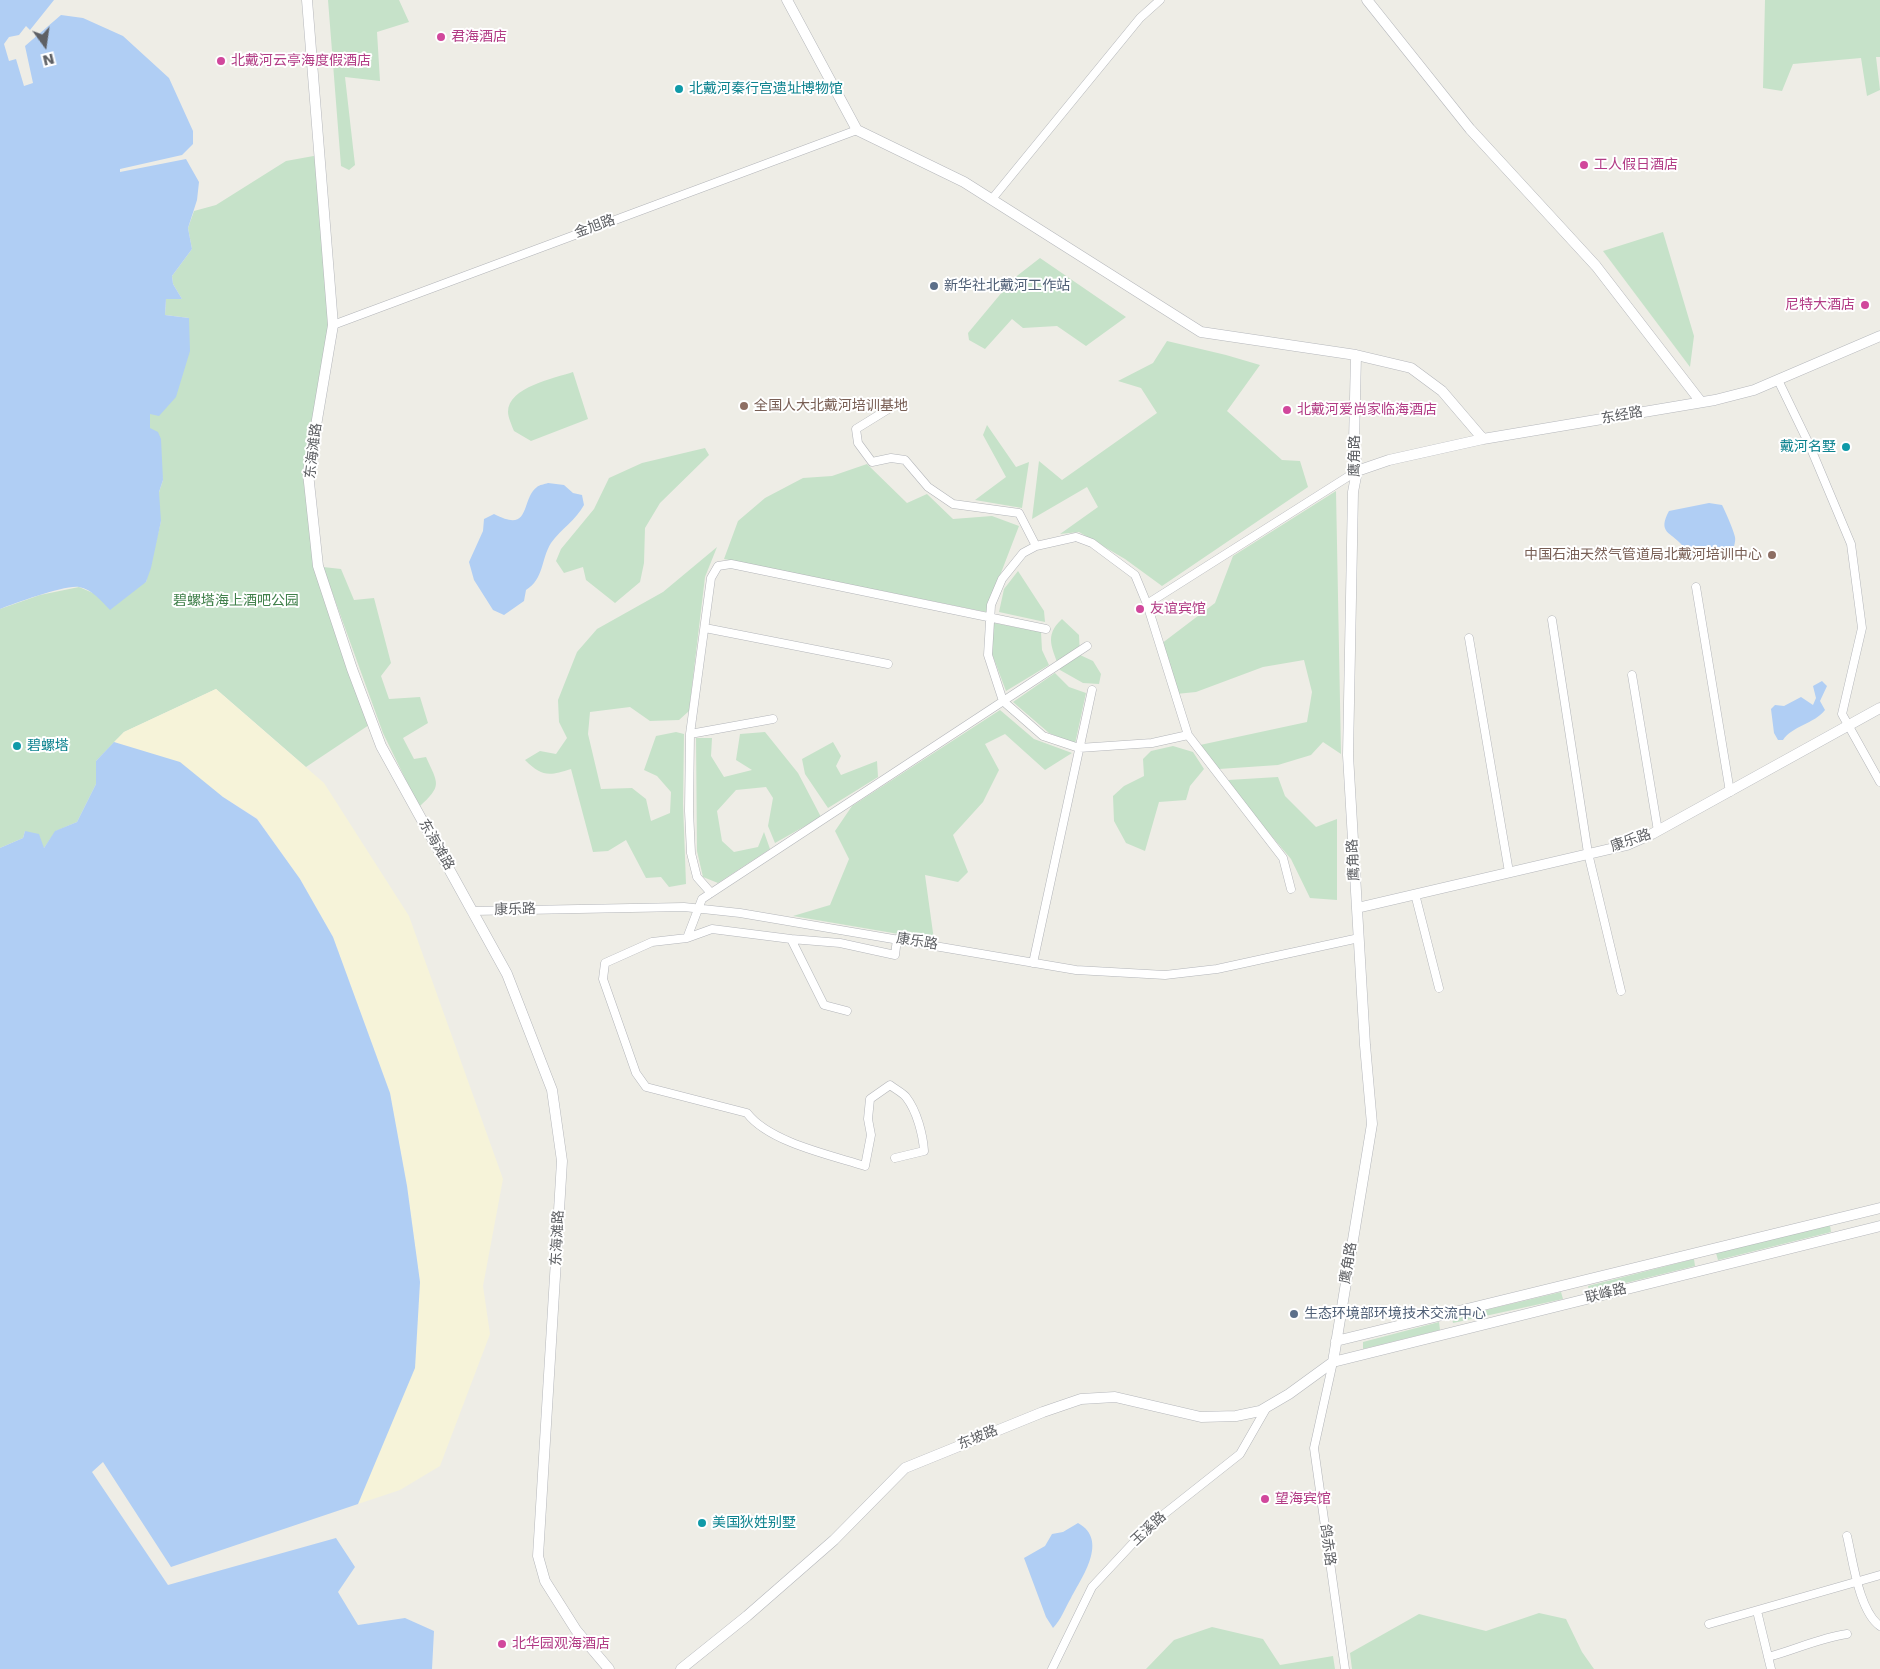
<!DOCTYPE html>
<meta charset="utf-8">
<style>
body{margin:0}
#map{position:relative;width:1880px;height:1669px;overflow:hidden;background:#eeede6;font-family:"DejaVu Sans",sans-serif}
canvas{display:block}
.north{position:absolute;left:20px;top:20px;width:50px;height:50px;-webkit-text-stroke:4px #fff;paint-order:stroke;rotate:166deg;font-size:14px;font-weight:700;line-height:20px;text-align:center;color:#5e6064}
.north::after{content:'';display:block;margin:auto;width:18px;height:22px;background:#5e6064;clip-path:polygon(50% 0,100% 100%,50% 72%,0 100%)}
</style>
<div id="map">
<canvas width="1880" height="1669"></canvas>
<div class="north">N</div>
</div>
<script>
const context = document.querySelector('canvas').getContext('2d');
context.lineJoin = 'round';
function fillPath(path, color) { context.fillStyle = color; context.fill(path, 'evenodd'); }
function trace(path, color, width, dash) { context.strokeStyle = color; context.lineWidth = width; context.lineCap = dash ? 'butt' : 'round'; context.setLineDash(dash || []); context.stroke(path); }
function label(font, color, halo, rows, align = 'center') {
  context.font = font + ' "DejaVu Sans","Noto Sans SC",sans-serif'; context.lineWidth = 4; context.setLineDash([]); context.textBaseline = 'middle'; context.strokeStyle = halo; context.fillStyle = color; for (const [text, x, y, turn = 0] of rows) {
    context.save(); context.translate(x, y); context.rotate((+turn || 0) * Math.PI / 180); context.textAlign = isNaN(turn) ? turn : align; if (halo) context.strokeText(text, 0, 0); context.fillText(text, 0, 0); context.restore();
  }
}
fillPath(new Path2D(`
 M328,0H399L409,22L377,32L380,81L345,77L355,165L349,170L341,166Z
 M1765,0H1880V57H1876L1880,90L1867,96L1861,58L1793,64L1782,91L1763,88Z
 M319,155L333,325L308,473L324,584L372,723L306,767L216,689L124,732L96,761V784L77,822L56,831L44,848L25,831L23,838L0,848V609L40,595L79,587L93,593L146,582L161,521L114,478L159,492L163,480L149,428L150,414L189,318L165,315L166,298L182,299L173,284L172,276L192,249L188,228L194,211L216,205L286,161Z
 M1663,232L1694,336L1690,367L1603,251Z
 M1040,258L1126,317L1086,346L1057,326L1023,328L1012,319L985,349L969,340L968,333L1013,279Z
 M1167,341L1226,355L1260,365L1227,411L1282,460L1300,461L1308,487L1162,586L1125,559L1079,532L1060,534L1098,507L1087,487L1032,519L1039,461L1062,480L1157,413L1141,388L1118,381L1153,363Z
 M573,372L588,419L531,441L514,431C512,426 508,417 508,412C508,387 555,378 573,372Z
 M987,425L1016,467L1029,462L1022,508L975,500L1006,477L983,435Z
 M705,448L709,455L660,503L645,528L644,563L640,582L615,603L586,580L583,567L564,573L556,561L561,549L594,509L609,478L642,463Z
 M867,464L907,503L927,494L953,519L992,516L1019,526L986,612L724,559L738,521L765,498L803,478L832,476Z
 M1336,491L1341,754L1323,742L1311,755L1278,765L1219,769L1200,745L1307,722L1312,692L1304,660L1263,667L1196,692L1176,694L1161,644L1215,603L1233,556Z
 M717,547L705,577L689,711L679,720L650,721L630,707L590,712L588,734L601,789L632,788L646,799L651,821L670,813L671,792L657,776L644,770L656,736L676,732L684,734L683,804L686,884L669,887L661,877L646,878L626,840L608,851L593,852L571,769C549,776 542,777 525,760L540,751L556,754L567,738L559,722L558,700L577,652L597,629L663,592Z
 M323,567L341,569L354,600L374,598L391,663L381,676L389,699L420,697L428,723L403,738L414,759L426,757C438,784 443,785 419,807L383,733Z
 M1018,571L1044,611L1045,622L999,612L1004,589Z
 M1062,619L1079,635L1080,655L1093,661L1101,674L1099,684L1083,683L1060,670C1053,649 1043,636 1062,619Z
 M994,623L1041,632L1042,650L1049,665L1006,691L991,651Z
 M1055,673L1069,687L1086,693L1075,744L1049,733L1013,702Z
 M1000,710L1034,739L1072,753L1045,770L1005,734L985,744L999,770L983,802L953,835L968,872L958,882L925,875L934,940L793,916L830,905L849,859L835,831L852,806Z
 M765,732L798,773L821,817L775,843L768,826L773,798L766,787L736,790L717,811L722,841L734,852L758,847L764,832L770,849L718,883L703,877L697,851L696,738H712L711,756L724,777L752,770L736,760L740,734Z
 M833,742L841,756L836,766L841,775L877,761L878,777L828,808L805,774L802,759Z
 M1173,746L1193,752L1204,769L1190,786L1186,800L1159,802L1145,851L1126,843L1114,821L1113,796L1124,786L1144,776L1143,759L1151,751Z
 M1278,777L1285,796L1316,827L1337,819V900L1310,898L1291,859L1242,801L1228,780Z
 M1830,1225L1831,1232L1718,1260L1716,1253Z
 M1694,1259L1695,1266L1589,1292L1588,1286Z
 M1561,1292L1563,1299L1453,1323L1452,1318Z
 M1439,1322L1440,1330L1363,1349V1342Z
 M1539,1613L1566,1619L1582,1652L1594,1669H1352L1350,1653L1419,1614L1486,1631Z
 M1212,1627L1263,1639L1280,1665L1333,1656L1335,1669H1146L1174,1640Z`), '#c6e2c9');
fillPath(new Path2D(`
 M216,689L324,783L409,916L503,1179L483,1286L490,1334L440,1466L400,1490L358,1504L415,1365L420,1282L407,1186L390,1093L333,937L300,879L257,818L223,797L114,742L124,732Z`), '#f6f3d9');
fillPath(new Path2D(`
 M0,0H54L30,30L26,26L19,35L9,37L4,44L9,61L16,59L24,86L33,83L25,46L61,15L83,18L123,36L169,78L193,131V144L182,155L120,169V172L186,159L199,182L197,200L188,228L192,249L172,276L173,284L182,299H166L165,315L189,318L190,351L176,397L159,416L150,414V428L158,432L161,439L163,480L159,492L161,521L151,568L146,582L110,610C102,602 92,589 79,587C64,585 16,603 0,609Z
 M548,483L564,485L573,493L582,495L584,505C576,520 561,529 551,543C541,559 544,579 526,590L524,601L504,615L493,610L474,580L469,562L483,531L484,519L494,514C532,534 520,500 537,487C539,485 545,484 548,483Z
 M1709,503L1722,505C1726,513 1733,529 1735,537C1736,542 1733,549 1732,554L1720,557L1702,556L1688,561C1686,556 1685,549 1682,545C1671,532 1657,533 1669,511Z
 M1822,681L1827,686L1820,701L1825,710C1814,724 1792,726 1783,740H1778L1774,733L1771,709L1775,705L1784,706L1801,697L1813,705L1816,698L1813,686Z
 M114,742L180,762L223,797L257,819L300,879L333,937L390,1093L407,1186L420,1282L415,1368L358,1504L171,1567L103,1462L92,1472L168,1585L336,1538L355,1567L338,1592L358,1625L405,1618L434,1631L432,1669H0V848L23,838L25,831L39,834L44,848L55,831L77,822L96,784V761Z
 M1078,1523C1109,1540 1082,1577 1071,1598C1065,1608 1061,1620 1053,1628L1046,1617L1024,1558L1045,1546L1052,1534L1063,1532Z`), '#b0cef4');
const street = new Path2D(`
 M992,199L1140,18L1160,0
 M333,325L857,130
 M1778,380L1809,444L1851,544L1862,628L1842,714L1880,782
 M890,408L856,429L858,443L872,462L891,458L905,460L928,487L953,504L1019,513L1036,546
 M1696,587L1730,792
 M1147,604L1357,471
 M1552,620L1588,853L1621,991
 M705,628L888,664
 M1469,638L1509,872
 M1632,675L1658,831
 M690,734L773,719
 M1188,735L1152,743L1079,748L1043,736L1003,701L988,655L991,605L1002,579L1023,553L1036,546L1076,537L1092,543L1135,575L1147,604L1188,735L1283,858L1291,889
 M711,893L697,877L691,853L689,811L690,734L711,578L718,566L731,564L1046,629
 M1415,894L1439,988
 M473,911L684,907L740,913L1076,970L1165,975L1217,969L1359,938
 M687,938L712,929L791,939L824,1005L847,1011
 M791,939L840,943L895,955L897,939
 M1033,963L1092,690
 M895,1158L924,1151C923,1135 917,1111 906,1097C903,1093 895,1089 890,1085L870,1099L868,1119L871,1135L865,1166C830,1155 769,1142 747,1113L646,1087L636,1073L603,979L605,963L652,942L687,938L702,899L1087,646
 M1333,1362L1314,1448L1345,1669
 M1847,1536C1853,1561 1859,1611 1880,1626
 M1757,1611L1771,1669
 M1709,1624L1880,1575
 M1768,1657C1795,1650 1819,1638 1847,1634
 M1052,1669L1092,1587L1149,1526L1240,1454L1267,1407`);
const secondary = new Path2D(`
 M307,0L333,325L308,473L318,566L352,669L381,746L507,974L552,1090L562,1161L538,1556L545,1581L576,1630L609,1669
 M787,0L857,130L964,182L1201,332L1356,355L1411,368L1442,391L1483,439
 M1367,0L1470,129L1596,266L1701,402
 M1357,471L1389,460L1483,439L1715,400L1754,390L1880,336
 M1357,908L1627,845L1652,834L1880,708
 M1336,1341L1880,1208
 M1333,1362L1372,1124L1365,1045L1348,755L1353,492L1357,471L1354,443L1356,355
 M681,1669L747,1616L834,1540L905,1468L1043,1412L1081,1399L1115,1397L1201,1417L1236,1416L1260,1411L1289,1394L1333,1362L1880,1226`);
trace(street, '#b3b5b9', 9);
trace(secondary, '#b5b7bb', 11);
trace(street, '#fff', 8);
trace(secondary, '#fff', 10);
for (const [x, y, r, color] of [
 [441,37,5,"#d1479c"],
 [221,61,5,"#d1479c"],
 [679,89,5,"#0f9aa8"],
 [1584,165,5,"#d1479c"],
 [934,286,5,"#5c6f8a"],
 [1865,305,5,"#d1479c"],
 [744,406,5,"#8d6e63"],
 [1287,410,5,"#d1479c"],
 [1846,447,5,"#0f9aa8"],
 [1772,555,5,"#8d6e63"],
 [1140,609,5,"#d1479c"],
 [17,746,5,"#0f9aa8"],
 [1294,1314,5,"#5c6f8a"],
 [1265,1499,5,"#d1479c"],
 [702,1523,5,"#0f9aa8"],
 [502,1644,5,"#d1479c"]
]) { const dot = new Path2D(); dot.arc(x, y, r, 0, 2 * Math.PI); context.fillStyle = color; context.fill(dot); trace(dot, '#fff', 2); }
label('14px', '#b23c85', '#fff', [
 ["君海酒店",451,37],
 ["北戴河云亭海度假酒店",231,61],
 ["工人假日酒店",1594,165],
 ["尼特大酒店",1855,305,"right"],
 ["北戴河爱尚家临海酒店",1297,410],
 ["友谊宾馆",1150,609],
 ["望海宾馆",1275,1499],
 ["北华园观海酒店",512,1644]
], 'left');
label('14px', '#0d838f', '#fff', [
 ["北戴河秦行宫遗址博物馆",689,89],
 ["戴河名墅",1836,447,"right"],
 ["碧螺塔",27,746],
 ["美国狄姓别墅",712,1523]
], 'left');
label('14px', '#5e6064', '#fff', [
 ["金旭路",595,227,-20],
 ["东经路",1622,416,-10],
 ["东海滩路",314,451,-83],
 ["鹰角路",1355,456,-90],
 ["康乐路",1631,841,-19],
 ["东海滩路",436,845,60],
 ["鹰角路",1354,860,-93],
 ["康乐路",515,910,-2],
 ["康乐路",917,942,9],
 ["东海滩路",558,1238,-87],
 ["鹰角路",1349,1263,-81],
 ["联峰路",1606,1294,-14],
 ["东坡路",978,1438,-22],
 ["玉溪路",1149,1529,-43],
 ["鸽赤路",1327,1545,82]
]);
label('14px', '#4e5e75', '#fff', [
 ["新华社北戴河工作站",944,286],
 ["生态环境部环境技术交流中心",1304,1314]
], 'left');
label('14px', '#785e54', '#fff', [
 ["全国人大北戴河培训基地",754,406],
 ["中国石油天然气管道局北戴河培训中心",1762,555,"right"]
], 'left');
label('14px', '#41804b', '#fff', [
 ["碧螺塔海上酒吧公园",236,601]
]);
</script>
